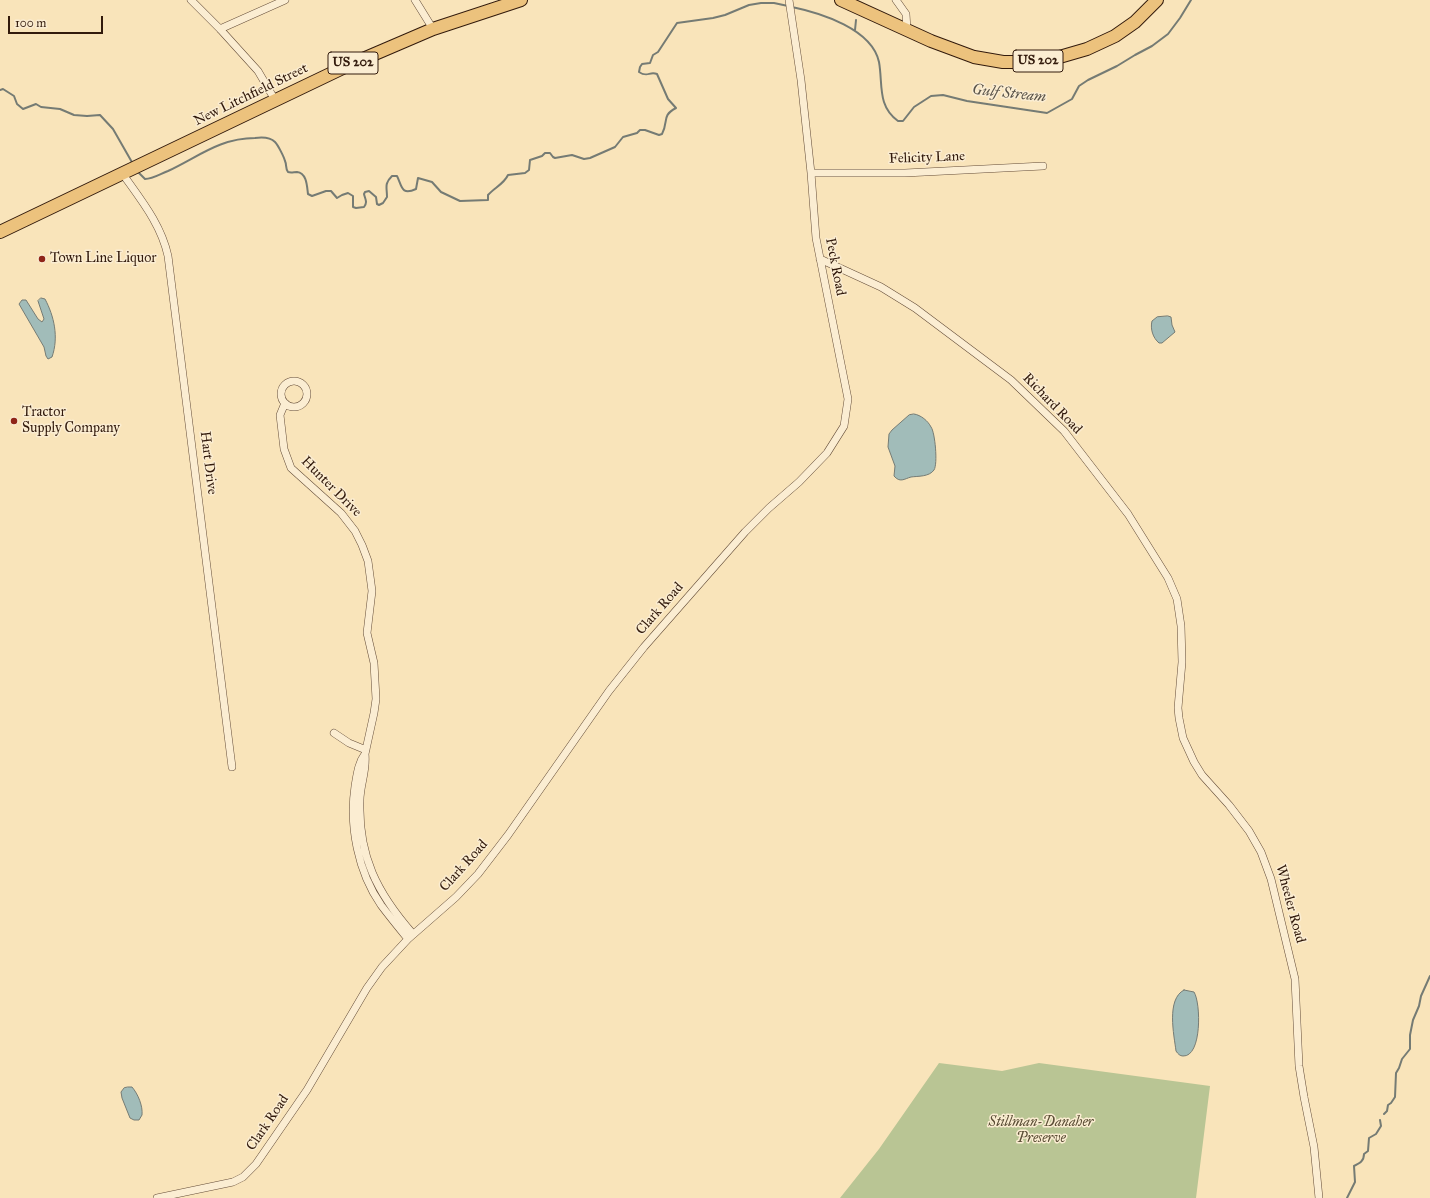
<!DOCTYPE html>
<style>
body{margin:0}
#map{position:relative;width:1430px;height:1198px;overflow:hidden;background:#f9e4ba;font-family:"IM FELL Great Primer",serif}
canvas{display:block}
.scale{position:absolute;left:8px;top:16px;width:95px;height:18px;box-sizing:border-box;border:2px solid #321a0c;border-top:0;padding-left:5px;font-size:12px;line-height:14px;white-space:nowrap;color:#321a0c;-webkit-text-stroke:3px #fbedd2;paint-order:stroke}
</style>
<div id="map">
<canvas width="1430" height="1198"></canvas>
<div class="scale">100 m</div>
</div>
<script>
const context = document.querySelector('canvas').getContext('2d');
context.lineJoin = 'round';
function fillPath(path, color) { context.fillStyle = color; context.fill(path, 'evenodd'); }
function trace(path, color, width, dash) { context.strokeStyle = color; context.lineWidth = width; context.lineCap = dash ? 'butt' : 'round'; context.setLineDash(dash || []); context.stroke(path); }
function label(font, color, halo, rows, align = 'center') {
  context.font = font + ' "IM FELL Great Primer",serif'; context.lineWidth = 3; context.setLineDash([]); context.textBaseline = 'middle'; context.strokeStyle = halo; context.fillStyle = color; for (const [text, x, y, turn = 0] of rows) {
    context.save(); context.translate(x, y); context.rotate((+turn || 0) * Math.PI / 180); context.textAlign = isNaN(turn) ? turn : align; if (halo) context.strokeText(text, 0, 0); context.fillText(text, 0, 0); context.restore();
  }
}
fillPath(new Path2D(`
 M939,1063L1002,1071L1039,1063L1210,1086L1196,1198H840L879,1149Z`), '#b9c594');
const water = new Path2D(`
 M41,298L45,299C54,316 59,337 52,357L48,359L46,356L44,347L19,304L22,300H26L38,319L42,322L44,319L38,301Z
 M1168,316L1171,317L1172,325L1175,332L1162,343H1159C1153,338 1150,329 1152,321L1157,317Z
 M914,414C921,415 928,421 931,427C935,432 938,464 934,470C929,477 918,476 911,477C904,479 900,483 894,476L895,466L888,447L889,434L892,430L909,415Z
 M1184,990L1194,992C1201,1003 1202,1057 1183,1056C1180,1056 1178,1054 1176,1051C1174,1035 1166,999 1184,990Z
 M128,1087H132C138,1094 143,1106 142,1115L139,1120H134L130,1118L122,1098L121,1092L124,1088Z`);
fillPath(water, '#a1bcb9');
trace(water, '#757b74', 1);
trace(new Path2D(`
 M792,7C821,13 872,29 879,62C883,84 877,106 898,121H903L914,107L931,96L943,95L967,101L1047,113L1072,99L1079,86L1088,80L1117,66L1135,55L1152,46L1168,34L1180,18L1191,0
 M855,30L856,20
 M0,90L3,89L14,96L17,104L23,109L36,104L41,107L60,109L74,115L87,116L100,115L113,129L133,164
 M137,171L145,179C153,179 160,174 168,171C198,157 220,138 255,138C262,137 270,137 275,142C278,145 284,157 285,161C287,165 285,168 288,172C291,173 294,172 297,172C307,173 307,187 308,194L312,196L326,191H331L337,198L342,195L348,193L353,196V207L356,208L364,207C368,202 365,199 364,194L365,192L369,191L376,197L377,204L379,205L383,203L387,197C387,187 384,184 392,176H397C402,186 401,196 416,189L418,178L432,182L441,192L460,201L488,200V195C494,188 504,184 508,175L525,173L529,170L530,160L542,156L545,153H550L553,157L555,158L572,155L584,159L590,158L615,147L623,137L637,133L640,130H645L659,135L662,134C669,121 661,116 676,108L668,99L657,74C649,71 648,78 639,72L640,67L642,64L650,63L653,55L658,52L677,23L713,18L725,15L749,5L761,3H774L788,6
 M1384,1114L1387,1111L1388,1105L1391,1103L1395,1097L1396,1073L1399,1068L1402,1059L1410,1049V1035L1413,1020L1419,1006L1421,996L1430,976
 M1347,1198L1355,1182L1354,1166C1360,1163 1364,1161 1364,1154L1368,1151L1369,1138L1376,1134L1381,1126L1380,1120`), '#757b74', 2);
const minor = new Path2D(`
 M191,0L220,29L258,71L275,100
 M415,0L433,29
 M896,0L906,14L907,30
 M220,29L285,0
 M122,173C141,200 161,224 168,256L232,767
 M811,173H905L1043,166
 M820,259L881,287L915,308L1011,380L1064,431L1128,514L1168,578L1177,599L1181,626L1182,662L1178,708L1179,718L1183,738L1194,762L1202,775L1229,805L1249,831L1261,852L1271,879L1295,979L1299,1066L1304,1097L1314,1147L1319,1198
 M281 394a13 13 0 1 1 26 0a13 13 0 1 1-26 0Z
 M285,403L280,415L284,449L291,468L341,513L355,531L362,545L368,561L372,591L367,633L374,663L376,699L374,713L365,754
 M334,733L349,743L366,750
 M408,939C399,928 390,917 381,905C358,872 349,826 355,786C357,775 358,763 365,754C367,770 360,785 360,800C358,856 377,893 413,934
 M157,1198L233,1182L243,1177L256,1164L307,1090L367,988L382,967L408,939L456,897L478,874L508,835L609,691L644,647L745,532L769,508L799,482L827,453L844,426L848,399L816,238L811,173L801,80L789,0`);
const trunk = new Path2D(`
 M841,0L931,41L974,57L1003,62H1027L1056,58L1087,49L1115,36L1135,22L1157,0
 M0,232L349,65L433,29L521,0`);
trace(minor, '#644c38', 8);
trace(trunk, '#321a0c', 14);
trace(minor, '#fbedd2', 7);
trace(trunk, '#ecc27d', 12);
for (const [x, y, r, color] of [
 [42,259,4,"#8f2418"],
 [14,421,4,"#8f2418"]
]) { const dot = new Path2D(); dot.arc(x, y, r, 0, 2 * Math.PI); context.fillStyle = color; context.fill(dot); trace(dot, '#fbedd2', 1.5); }
for (const [x, y, w] of [
 [1038,61,50],
 [353,63,50]
]) { const box = new Path2D(); box.roundRect(x - w / 2, y - 11, w, 22, 3); context.fillStyle = '#fbedd2'; context.fill(box); trace(box, '#321a0c', 1); }
label('bold 13px', '#321a0c', null, [
 ["US 202",1038,61],
 ["US 202",353,63]
]);
label('14px', '#321a0c', '#fbedd2', [
 ["New Litchfield Street",251,95,-26],
 ["Felicity Lane",927,158,-2],
 ["Peck Road",835,267,79],
 ["Richard Road",1052,404,46],
 ["Hart Drive",208,463,83],
 ["Hunter Drive",331,487,45],
 ["Clark Road",660,609,-49],
 ["Clark Road",464,866,-48],
 ["Wheeler Road",1290,904,75],
 ["Clark Road",268,1123,-56]
]);
label('14px', '#321a0c', '#fbedd2', [
 ["Town Line Liquor",50,259],
 ["Tractor",22,413],
 ["Supply Company",22,429]
], 'left');
label('italic 14px', '#5a4d35', '#fbedd2', [
 ["Stillman-Danaher",1041,1123],
 ["Preserve",1041,1139]
]);
label('italic 15px', '#595349', '#fbedd2', [
 ["Gulf Stream",1009,94,6]
]);
</script>
